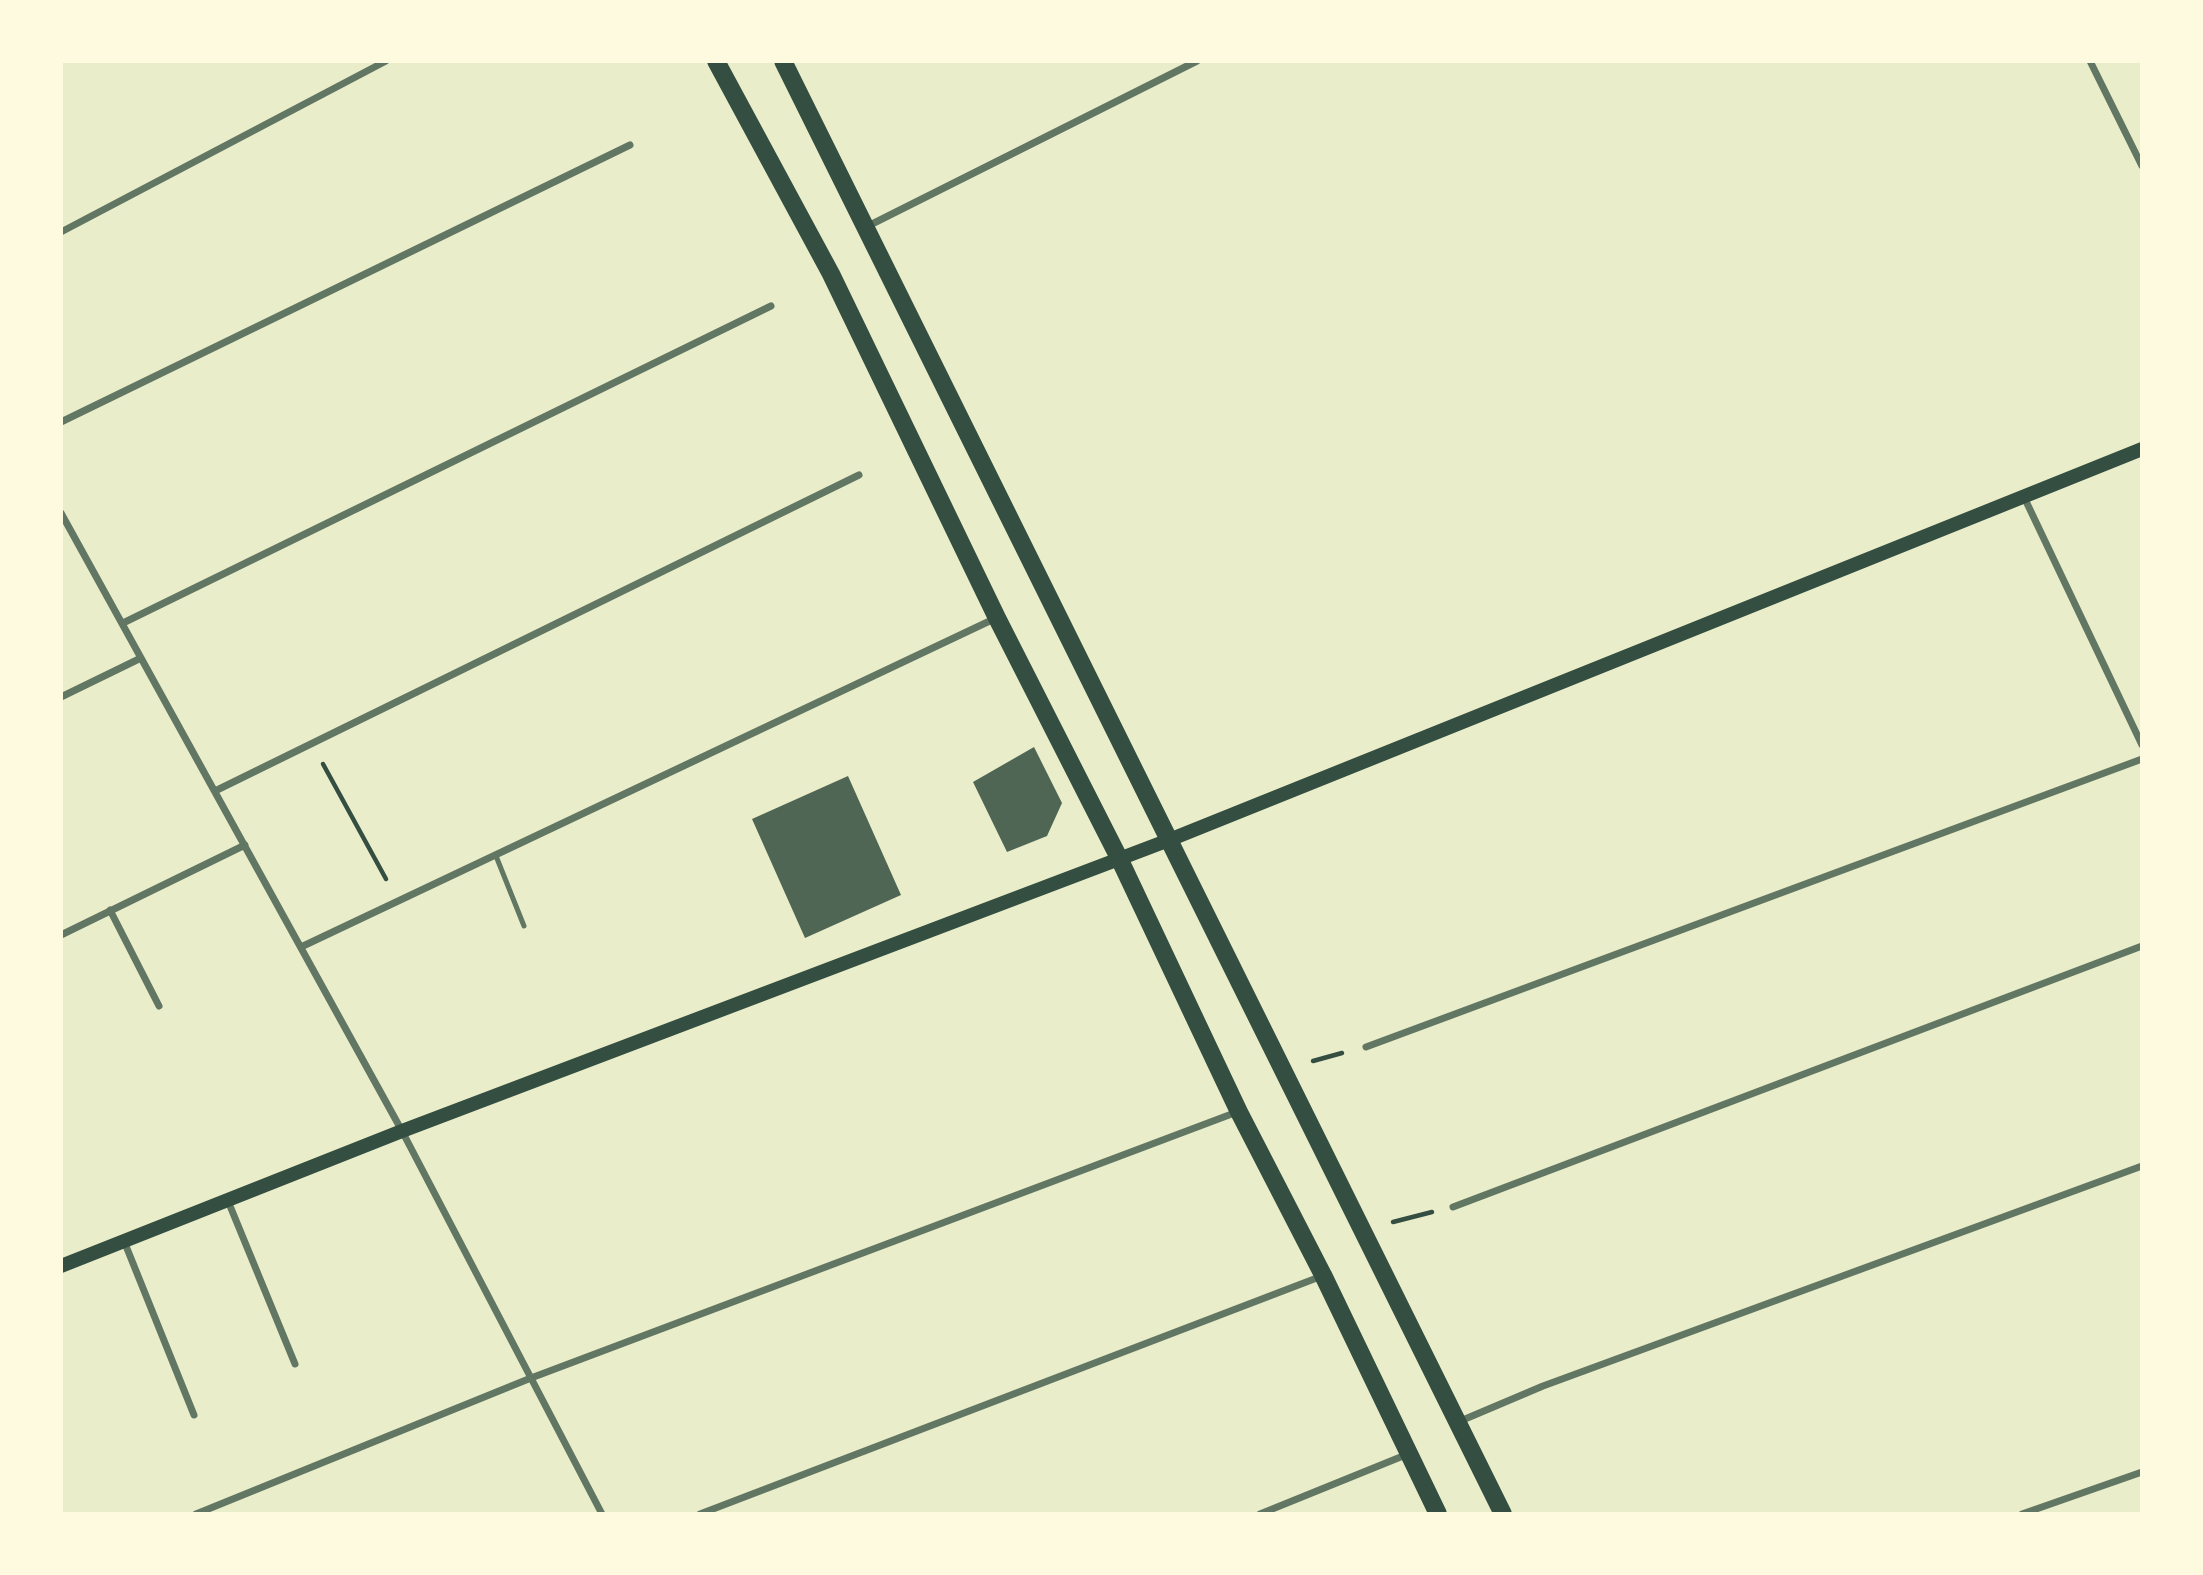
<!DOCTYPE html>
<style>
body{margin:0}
#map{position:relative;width:2203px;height:1575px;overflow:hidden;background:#e9edc9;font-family:Mulish,sans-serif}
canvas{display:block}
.frame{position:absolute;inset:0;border:63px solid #fefae0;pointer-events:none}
</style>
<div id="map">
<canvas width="2203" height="1575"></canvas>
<div class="frame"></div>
</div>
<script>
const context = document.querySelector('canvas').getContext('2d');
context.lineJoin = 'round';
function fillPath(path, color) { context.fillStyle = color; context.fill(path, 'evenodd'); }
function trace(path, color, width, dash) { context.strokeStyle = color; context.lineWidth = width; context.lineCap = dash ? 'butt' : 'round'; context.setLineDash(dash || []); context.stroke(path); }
fillPath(new Path2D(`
 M1034,747L1062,803L1047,836L1007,852L973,782Z
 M848,776L901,895L805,938L752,819Z`), '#4f6655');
trace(new Path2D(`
 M323,764L386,879
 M1313,1061L1342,1053
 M1393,1222L1432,1212`), '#344e41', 4.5);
trace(new Path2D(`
 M496,856L524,926`), '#617663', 5);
trace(new Path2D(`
 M2090,61L2142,166
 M866,227L1197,61
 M61,232L386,61
 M61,422L630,145
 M2024,497L2142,745
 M61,513L402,1131L602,1514
 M123,623L771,306
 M61,697L141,658
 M215,791L859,475
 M110,910L159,1006
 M61,935L245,845
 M301,947L996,618
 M1366,1047L2142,759
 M228,1201L295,1364
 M1453,1207L2142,946
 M124,1241L194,1415
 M1458,1422L1543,1386L2142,1166
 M196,1514L531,1378L1237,1112
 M700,1514L1322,1276
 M1260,1514L1408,1454
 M2022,1514L2142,1472`), '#617663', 7);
trace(new Path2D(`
 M61,1266L402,1131L1169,840L2142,449`), '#344e41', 14);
trace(new Path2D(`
 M716,61L831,274L997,618L1119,858L1239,1112L1323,1275L1438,1514
 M783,61L1503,1514`), '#344e41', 18);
</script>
